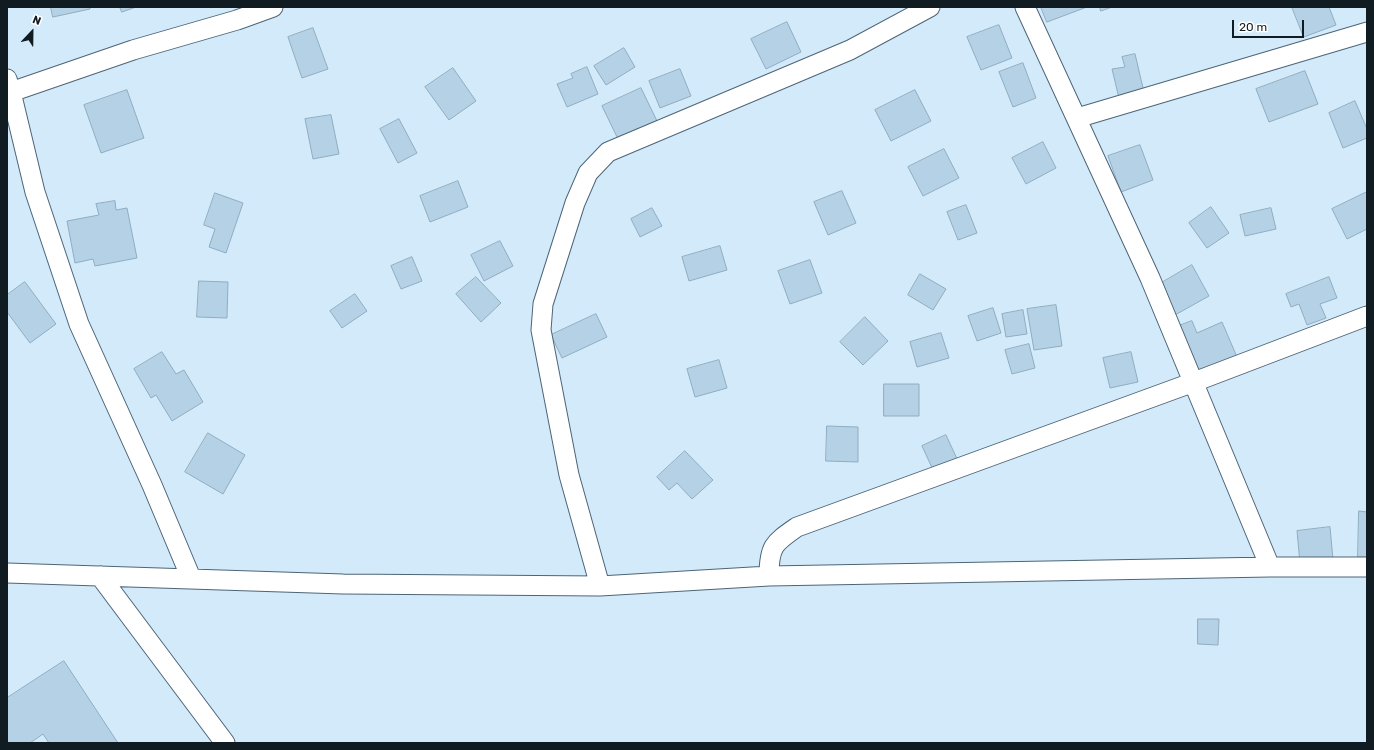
<!DOCTYPE html>
<style>
body{margin:0}
#map{position:relative;width:1374px;height:750px;overflow:hidden;background:#d3eafb;font-family:Rubik,sans-serif}
canvas{display:block}
.frame{position:absolute;inset:0;border:8px solid #111b22;pointer-events:none}
.north{position:absolute;left:12px;top:12px;width:40px;height:40px;-webkit-text-stroke:3px #fff;paint-order:stroke;rotate:22deg;font-size:11px;font-weight:700;line-height:16px;text-align:center;color:#111b22}
.north::after{content:'';display:block;margin:auto;width:14px;height:18px;background:#111b22;clip-path:polygon(50% 0,100% 100%,50% 72%,0 100%)}
.scale{position:absolute;left:1232px;top:20px;width:72px;height:18px;box-sizing:border-box;border:2px solid #111b22;border-top:0;padding-left:5px;font-size:12px;line-height:14px;white-space:nowrap;color:#111b22;-webkit-text-stroke:3px #fff;paint-order:stroke}
</style>
<div id="map">
<canvas width="1374" height="750"></canvas>
<div class="frame"></div>
<div class="north">N</div>
<div class="scale">20 m</div>
</div>
<script>
const context = document.querySelector('canvas').getContext('2d');
context.lineJoin = 'round';
function fillPath(path, color) { context.fillStyle = color; context.fill(path, 'evenodd'); }
function trace(path, color, width, dash) { context.strokeStyle = color; context.lineWidth = width; context.lineCap = dash ? 'butt' : 'round'; context.setLineDash(dash || []); context.stroke(path); }
const building = new Path2D(`
 M51,7H90V9L53,17Z
 M120,7H136L122,12Z
 M1041,7H1087L1047,22Z
 M1100,7H1112L1101,11Z
 M1292,7H1329L1336,25L1304,37Z
 M787,22L801,52L766,69L751,39Z
 M999,25L1012,58L981,70L967,37Z
 M313,28L328,69L302,78L288,37Z
 M624,48L635,67L606,85L594,66Z
 M1135,54L1144,92L1119,98L1112,69L1125,67L1122,57Z
 M1023,63L1036,98L1013,107L999,72Z
 M587,67L598,94L567,107L557,84L573,78L571,74Z
 M453,68L476,101L449,120L425,87Z
 M680,69L691,96L660,108L649,81Z
 M1305,71L1318,104L1269,122L1256,89Z
 M641,88L658,123L619,141L602,106Z
 M127,90L144,138L101,153L84,105Z
 M915,90L931,121L891,141L875,110Z
 M1355,101L1367,129V138L1343,148L1329,113Z
 M331,115L339,154L313,159L305,119Z
 M399,119L417,153L398,163L380,129Z
 M1043,142L1056,168L1026,184L1012,158Z
 M1140,145L1153,180L1121,192L1108,156Z
 M944,149L959,178L923,196L908,167Z
 M458,181L468,207L430,222L420,196Z
 M842,191L856,223L828,235L814,202Z
 M1367,192V229L1347,239L1332,209Z
 M215,193L243,203L226,253L209,247L215,229L204,225Z
 M115,201L116,210L127,208L137,258L95,266L93,259L75,263L67,221L99,215L96,204Z
 M966,205L977,233L958,240L947,212Z
 M1211,207L1229,233L1207,248L1189,223Z
 M652,208L662,226L640,237L631,219Z
 M1271,208L1276,229L1245,236L1240,215Z
 M500,241L513,266L484,281L471,255Z
 M720,246L727,270L689,281L682,257Z
 M412,257L422,281L401,289L391,266Z
 M810,260L822,293L790,304L778,271Z
 M1192,265L1209,296L1175,315L1158,285Z
 M920,274L946,289L933,310L908,295Z
 M476,277L501,303L481,322L456,294Z
 M1329,277L1337,298L1320,304L1326,318L1307,325L1299,304L1291,307L1286,294Z
 M199,281L228,282L227,318L197,317Z
 M25,282L56,324L30,343L7,312V295Z
 M355,294L367,311L342,328L330,311Z
 M1056,305L1062,346L1034,350L1027,309Z
 M993,308L1001,333L977,341L968,316Z
 M1023,310L1027,334L1006,337L1002,314Z
 M596,314L607,337L562,358L551,335Z
 M865,317L888,341L863,365L840,342Z
 M1192,321L1197,333L1222,322L1237,357L1195,374L1176,327Z
 M941,333L949,358L917,367L910,342Z
 M1029,344L1035,368L1012,374L1005,350Z
 M162,352L176,374L184,370L203,402L172,421L156,395L151,398L134,369Z
 M1131,352L1138,382L1110,388L1103,358Z
 M719,360L727,388L695,397L687,369Z
 M884,384H919V416H884Z
 M827,426L858,427V462L826,461Z
 M208,433L245,455L223,494L185,472Z
 M946,435L958,461L934,472L922,446Z
 M685,451L713,480L692,499L677,483L669,490L657,477Z
 M1359,511L1367,512V557H1358Z
 M1330,527L1333,560L1300,563L1297,531Z
 M1198,619H1219L1218,645L1198,644Z
 M64,661L118,743H49L43,734L30,743H7V698Z`);
fillPath(building, '#b5d1e5');
trace(building, '#90acbf', 1);
const minor = new Path2D(`
 M1025,7L1150,278L1270,567
 M7,79L11,92L35,192L79,324L152,485L191,578
 M7,92H11L133,50L237,20L273,7
 M1077,118L1367,32
 M7,573L343,584L600,586L769,576L1270,567H1367
 M100,576L225,743
 M769,576C769,546 774,543 797,527L1194,382L1367,316
 M600,586L569,475L541,330L543,304L575,203L588,173L608,152L850,50L930,7`);
trace(minor, '#4c6577', 21);
trace(minor, '#fff', 19);
</script>
